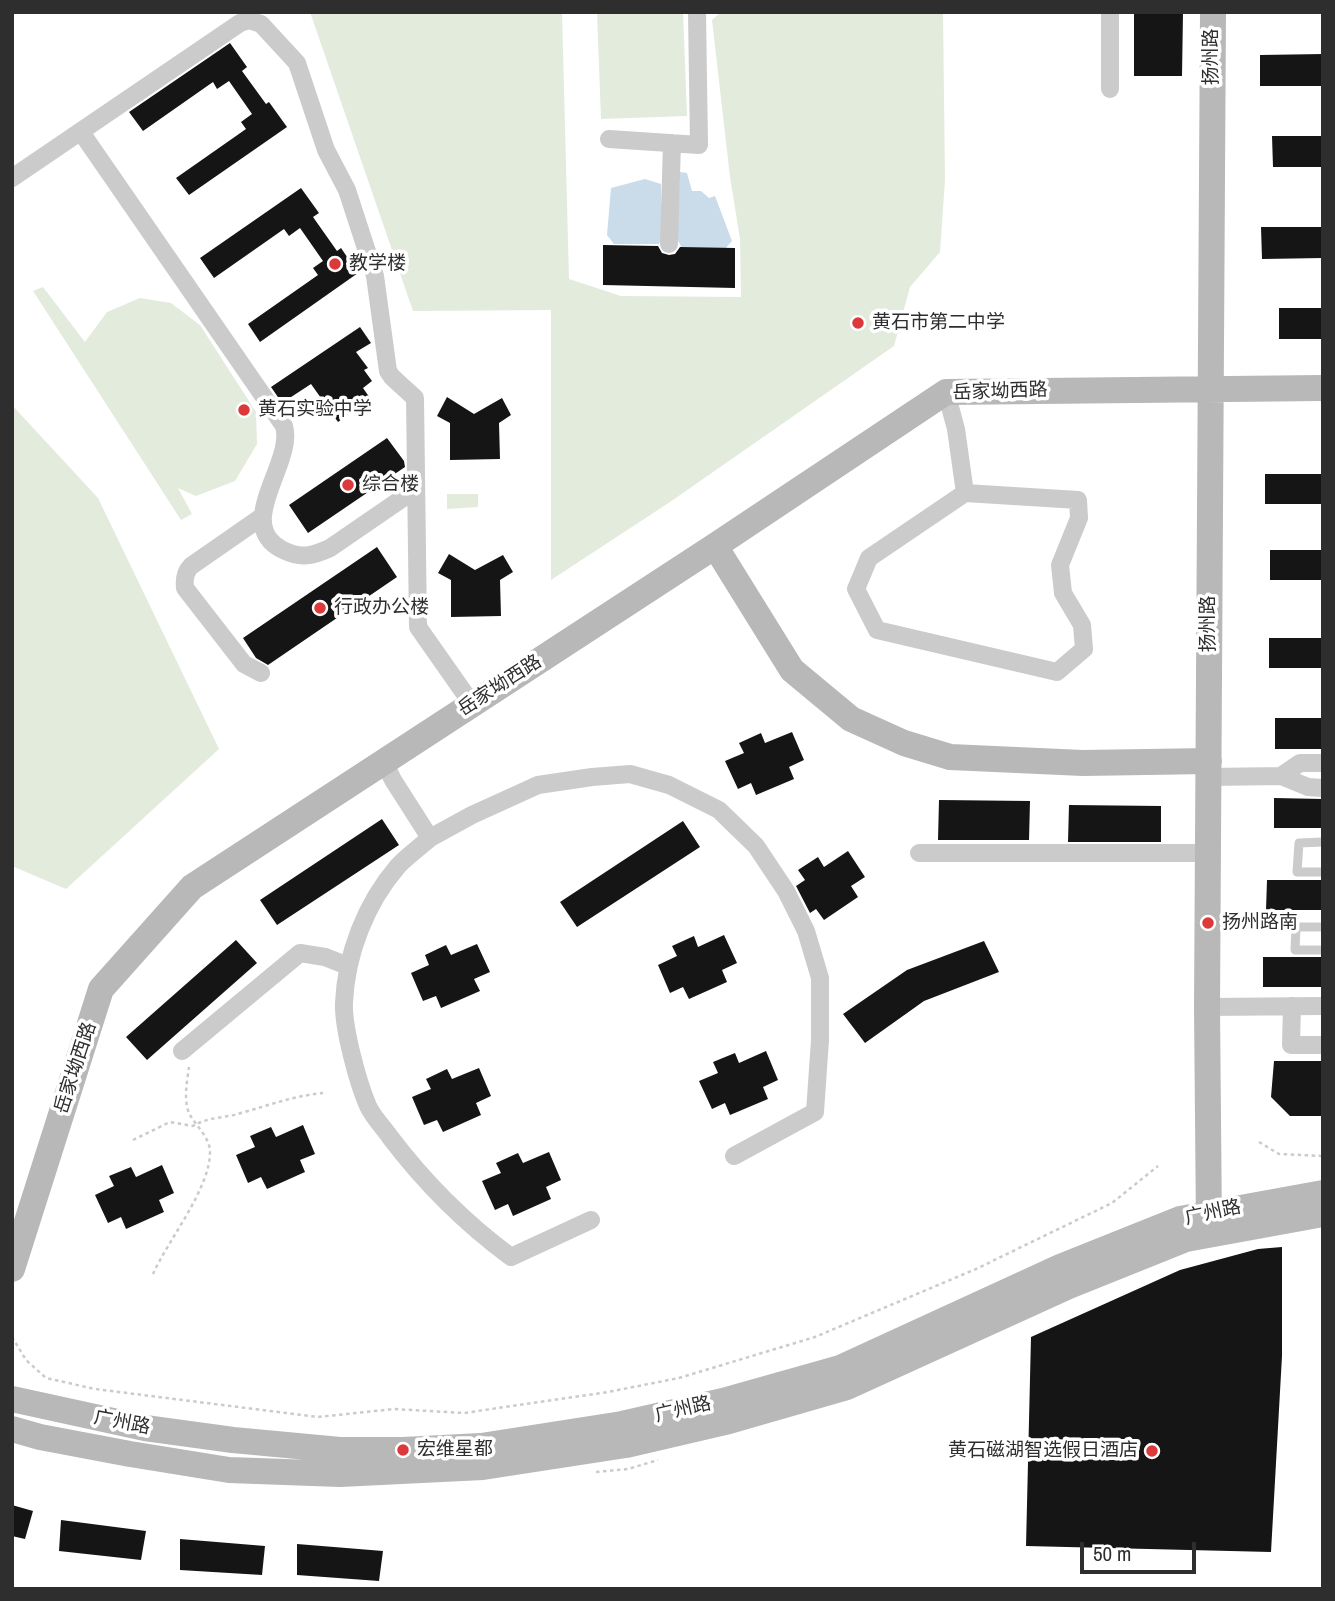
<!DOCTYPE html>
<meta charset="utf-8">
<style>
body{margin:0}
#map{position:relative;width:1335px;height:1601px;overflow:hidden;background:#fff;font-family:"Archivo Narrow",sans-serif}
canvas{display:block}
.frame{position:absolute;inset:0;border:14px solid #2e2e2e;pointer-events:none}
.scale{position:absolute;left:1080px;top:1542px;width:116px;height:32px;box-sizing:border-box;border:4px solid #2e2e2e;border-top:0;padding-left:9px;font-size:21px;line-height:24px;white-space:nowrap;color:#2e2e2e;-webkit-text-stroke:5px #fff;paint-order:stroke}
</style>
<div id="map">
<canvas width="1335" height="1601"></canvas>
<div class="frame"></div>
<div class="scale">50 m</div>
</div>
<script>
const context = document.querySelector('canvas').getContext('2d');
context.lineJoin = 'round';
function fillPath(path, color) { context.fillStyle = color; context.fill(path, 'evenodd'); }
function trace(path, color, width, dash) { context.strokeStyle = color; context.lineWidth = width; context.lineCap = dash ? 'butt' : 'round'; context.setLineDash(dash || []); context.stroke(path); }
function label(font, color, halo, rows, align = 'center') {
  context.font = font + ' "Archivo Narrow","Noto Sans SC",sans-serif'; context.lineWidth = 7; context.setLineDash([]); context.textBaseline = 'middle'; context.strokeStyle = halo; context.fillStyle = color; for (const [text, x, y, turn = 0] of rows) {
    context.save(); context.translate(x, y); context.rotate((+turn || 0) * Math.PI / 180); context.textAlign = isNaN(turn) ? turn : align; if (halo) context.strokeText(text, 0, 0); context.fillText(text, 0, 0); context.restore();
  }
}
fillPath(new Path2D(`
 M310,12H562L569,279L621,296L741,297L740,239L730,177L712,20L721,12H943L945,180L940,252L910,287L894,346L670,502L551,580V310L413,311Z
 M597,12H683L687,116L601,119Z
 M43,287L85,342L107,312L140,298L171,303L200,325L256,412L257,444L235,481L196,496L178,488L192,514L181,520L33,291Z
 M12,405L98,498L219,749L66,889L12,866Z
 M447,494H478V507L447,509Z`), '#e3ebdd');
fillPath(new Path2D(`
 M680,172L687,173L692,191H701L709,198L715,196L732,241L724,250H683L677,239Z
 M645,179L661,184L662,238L659,244H614L607,235L611,188Z`), '#cadbea');
fillPath(new Path2D(`
 M1134,12H1183L1182,76H1134Z
 M230,43L247,67L242,71L266,104L269,102L287,127L189,195L176,178L246,129L241,122L252,114L229,81L217,89L213,82L143,131L129,112Z
 M1323,54V86H1260V55Z
 M1272,136H1323V167H1273Z
 M301,188L319,213L313,217L337,251L341,248L358,273L260,342L248,324L318,275L313,268L323,261L300,228L289,236L284,229L214,278L200,258Z
 M1261,227H1323V258L1262,259Z
 M603,245L658,246L662,253L669,255L675,254L680,247L735,248V288L603,285Z
 M1279,308H1323V339H1279Z
 M360,327L371,343L356,352L368,368L364,370L372,381L363,388L370,398L338,422L311,384L282,403L271,387Z
 M447,397L474,414L502,398L511,415L499,423L500,459L450,460V423L437,416Z
 M387,438L404,461L405,467L308,533L289,505Z
 M1265,474H1323V504H1265Z
 M377,547L397,577L268,665L256,658L243,638Z
 M1270,550H1323V580H1270Z
 M449,554L475,570L503,555L513,572L500,580L501,616L451,617V580L438,573Z
 M1269,638H1323V668H1269Z
 M1275,718H1323V749H1275Z
 M792,732L804,760L789,767L794,779L756,795L751,783L738,789L725,761L744,753L739,743L761,733L765,743Z
 M1274,798L1323,799V828H1274Z
 M939,800L1030,801L1029,840H938Z
 M1069,805L1161,806V842H1068Z
 M382,819L399,845L277,925L260,900Z
 M683,821L700,847L577,927L560,902Z
 M848,851L865,877L851,886L858,897L824,920L816,909L810,913L796,886L805,880L798,870L818,857L824,867Z
 M1267,880H1323V910H1266Z
 M724,935L737,963L722,970L727,982L689,999L683,987L670,993L658,965L677,956L672,946L694,936L698,947Z
 M236,940L257,963L147,1060L126,1037Z
 M984,941L999,972L924,1001L865,1043L843,1014L907,970Z
 M477,944L490,972L474,979L480,991L441,1008L436,996L423,1001L411,973L429,965L425,955L446,945L451,955Z
 M1263,957H1323V987H1263Z
 M766,1051L778,1080L763,1087L768,1099L730,1115L725,1103L712,1109L699,1081L718,1073L713,1062L735,1053L739,1063Z
 M1274,1061H1323V1116H1290L1271,1097Z
 M479,1068L491,1096L476,1103L481,1115L443,1132L437,1120L424,1125L412,1097L431,1089L426,1079L447,1069L452,1079Z
 M303,1125L315,1154L300,1160L305,1172L267,1189L261,1177L248,1183L236,1155L255,1147L250,1136L271,1127L276,1137Z
 M549,1152L561,1180L546,1187L551,1199L513,1216L508,1204L495,1210L482,1181L501,1173L496,1163L518,1153L523,1163Z
 M162,1165L174,1193L159,1200L164,1212L126,1229L121,1217L108,1223L95,1195L114,1186L109,1176L131,1167L136,1177Z
 M1282,1247V1356L1271,1552L1026,1546L1031,1337L1180,1270L1258,1249Z
 M12,1505L33,1511L25,1539L12,1536Z
 M61,1520L146,1531L141,1560L59,1551Z
 M180,1539L265,1546L262,1575L180,1570Z
 M297,1544L383,1551L379,1581L297,1575Z`), '#151515');
trace(new Path2D(`
 M133,1140L170,1122L193,1126C207,1117 226,1118 241,1113C270,1105 293,1096 323,1093
 M1259,1142L1279,1154L1323,1156
 M153,1274C168,1240 210,1189 210,1152C210,1138 197,1127 190,1115C183,1102 187,1081 189,1067
 M12,1337L26,1360L46,1378L95,1389L318,1417L394,1409L464,1413L608,1392L679,1378L815,1337L976,1269L1112,1203L1158,1166
 M596,1472L628,1469L658,1460`), '#cbcbcb', 2.5, [3.5, 3.5]);
trace(new Path2D(`
 M1323,842L1299,843L1297,872H1323
 M1323,927H1296L1295,950H1323`), '#cbcbcb', 9);
trace(new Path2D(`
 M1110,89V12
 M81,132L284,426C295,463 232,525 283,550C301,559 313,556 330,548L416,489
 M609,139L699,145L697,12
 M12,178L240,23L249,20L261,24L297,63L326,150L347,190L375,276L388,371L392,377L415,398L418,627L472,704
 M669,244L672,143
 M946,392L956,429L965,493L869,558L856,589L877,630L1057,672L1084,649L1082,625L1063,593L1060,565L1079,518L1078,500L965,493
 M261,673L244,664L185,588C184,579 185,572 191,566L263,516
 M384,762L393,780L430,838L472,815L538,785L592,777L630,774L669,785L719,810L756,846L786,891L806,931L820,978V1040L815,1112L734,1156
 M1281,776L1300,763H1323
 M1209,777L1281,776L1308,787L1323,788
 M430,838C420,847 407,856 398,866C366,903 346,954 344,1003C343,1028 358,1083 368,1106C373,1117 383,1127 390,1137C424,1182 465,1223 511,1257L591,1220
 M919,853H1208
 M1292,1006L1291,1045H1323
 M1207,1007L1323,1006
 M182,1051L300,953L325,957L348,966`), '#cbcbcb', 18);
trace(new Path2D(`
 M715,546L792,670L851,719L904,743L950,757L1083,763L1209,761
 M1209,1228L1207,1007L1213,12
 M12,1269L101,989L192,887L715,546L946,392L1323,388
 M12,1399L145,1428L233,1440L340,1450H403L481,1446L622,1424L723,1401L840,1368L1060,1267L1180,1219L1323,1193
 M12,1429L40,1437L130,1454L229,1470L340,1474L483,1467L626,1445L729,1421L847,1387L1069,1286L1186,1239L1323,1214`), '#b8b8b8', 26);
for (const [x, y, r, color] of [
 [335,264,7,"#dc393b"],
 [858,323,7,"#dc393b"],
 [244,410,7,"#dc393b"],
 [348,485,7,"#dc393b"],
 [320,608,7,"#dc393b"],
 [1208,923,7,"#dc393b"],
 [403,1450,7,"#dc393b"],
 [1152,1451,7,"#dc393b"]
]) { const dot = new Path2D(); dot.arc(x, y, r, 0, 2 * Math.PI); context.fillStyle = color; context.fill(dot); trace(dot, '#fff', 2.5); }
label('19px', '#2e2e2e', '#fff', [
 ["扬州路",1212,57,-90],
 ["岳家坳西路",1000,392,-2],
 ["扬州路",1209,624,-90],
 ["岳家坳西路",500,686,-33],
 ["岳家坳西路",76,1068,-72],
 ["广州路",1213,1213,-12],
 ["广州路",683,1410,-13],
 ["广州路",122,1423,11]
]);
label('19px', '#2e2e2e', '#fff', [
 ["教学楼",349,264],
 ["黄石市第二中学",872,323],
 ["黄石实验中学",258,410],
 ["综合楼",362,485],
 ["行政办公楼",334,608],
 ["扬州路南",1222,923],
 ["宏维星都",417,1450],
 ["黄石磁湖智选假日酒店",1138,1451,"right"]
], 'left');
</script>
